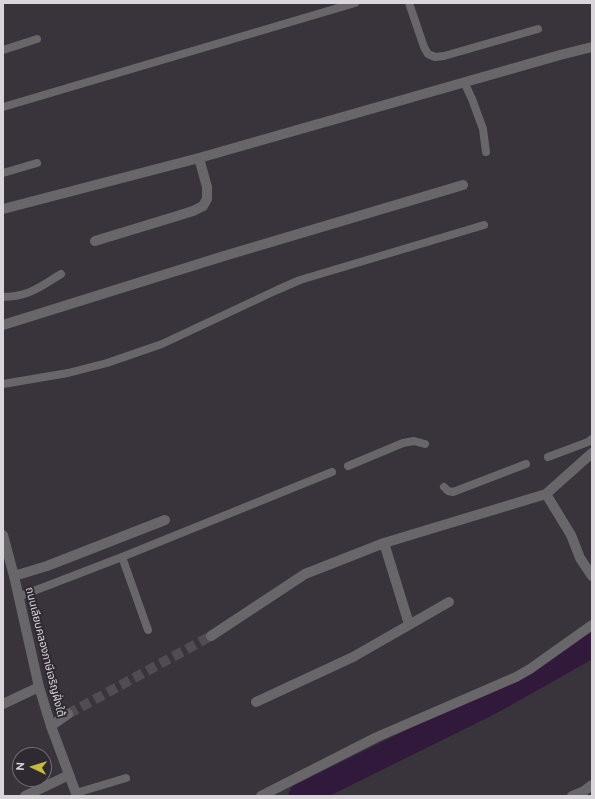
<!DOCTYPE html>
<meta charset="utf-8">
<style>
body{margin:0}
#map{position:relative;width:595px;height:799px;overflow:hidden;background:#39333c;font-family:Raleway,sans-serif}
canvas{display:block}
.frame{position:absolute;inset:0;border:4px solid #d9d5db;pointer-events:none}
.north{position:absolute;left:12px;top:747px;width:40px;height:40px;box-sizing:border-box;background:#2f2931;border:1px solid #736e75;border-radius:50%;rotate:274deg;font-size:11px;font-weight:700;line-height:16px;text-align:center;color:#d9d5db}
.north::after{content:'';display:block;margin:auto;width:14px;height:18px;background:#c5bc3d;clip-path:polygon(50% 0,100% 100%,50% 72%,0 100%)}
</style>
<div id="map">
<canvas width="595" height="799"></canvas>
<div class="frame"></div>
<div class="north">N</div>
</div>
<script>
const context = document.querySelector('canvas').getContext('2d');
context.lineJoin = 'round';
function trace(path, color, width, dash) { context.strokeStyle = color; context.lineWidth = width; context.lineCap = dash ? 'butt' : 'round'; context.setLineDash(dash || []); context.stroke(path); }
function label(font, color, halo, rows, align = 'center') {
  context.font = font + ' Raleway,"Noto Sans Thai",sans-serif'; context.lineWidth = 4; context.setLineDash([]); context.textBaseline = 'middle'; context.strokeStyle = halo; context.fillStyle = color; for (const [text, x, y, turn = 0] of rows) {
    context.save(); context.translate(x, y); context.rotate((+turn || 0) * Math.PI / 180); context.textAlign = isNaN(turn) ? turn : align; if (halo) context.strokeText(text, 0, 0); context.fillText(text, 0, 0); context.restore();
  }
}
trace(new Path2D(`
 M301,796L489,703L592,645`), '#31193b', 25);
trace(new Path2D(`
 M68,714L211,636`), '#514b54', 10, [10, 5]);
trace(new Path2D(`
 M409,3L424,47L428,54L435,57L444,56L538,29
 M3,50L37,39
 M464,82L472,99L483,129L486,152
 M3,107L355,3
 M3,173L37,163
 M3,297C28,297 40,287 61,274
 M3,384L68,373L107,363L162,344L277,290L300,280L484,225
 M548,457L588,442L592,439
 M348,466L403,443L414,441L425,444
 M444,487L448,491L453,492L526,464
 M122,557L148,630
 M18,597L122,557L332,472
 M76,793L126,778`), '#69666a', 8);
trace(new Path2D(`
 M3,209L199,158L560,55L592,47
 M95,241L177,216L193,211L203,206L207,199V187L199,158
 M3,325L224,256L463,185
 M546,494L571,535L580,558L592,576
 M384,543L409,624
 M14,576L47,566L165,520
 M211,636L305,574L384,543L546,494L592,453
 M256,702L353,657L449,602
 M3,704L39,687
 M51,726L68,714
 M25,796L69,775
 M261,796L377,737L516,677L530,669L592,625
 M572,796L584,791L592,785`), '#69666a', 10);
trace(new Path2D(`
 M3,535L14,576L39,687L51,726L77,796`), '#69666a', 10);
label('11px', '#d9d5db', '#2f2931', [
 ["ถนนเลียบคลองภาษีเจริญฝั่งใต้",45,652,76]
]);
</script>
